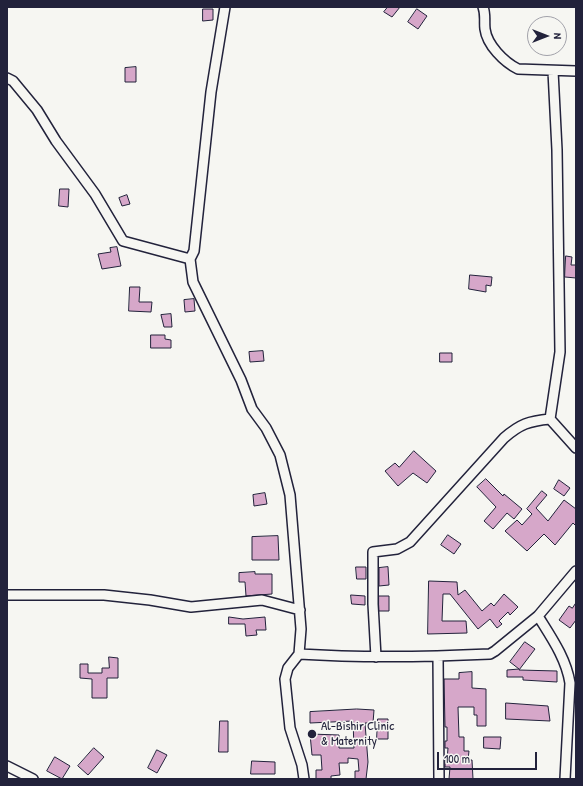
<!DOCTYPE html>
<style>
body{margin:0}
#map{position:relative;width:583px;height:786px;overflow:hidden;background:#f6f6f2;font-family:"Patrick Hand",sans-serif}
canvas{display:block}
.frame{position:absolute;inset:0;border:8px solid #22223b;pointer-events:none}
.north{position:absolute;left:527px;top:16px;width:40px;height:40px;box-sizing:border-box;background:#f6f6f2;border:1px solid #a1a1a9;border-radius:50%;rotate:90deg;font-size:11px;font-weight:700;line-height:16px;text-align:center;color:#22223b}
.north::after{content:'';display:block;margin:auto;width:14px;height:18px;background:#22223b;clip-path:polygon(50% 0,100% 100%,50% 72%,0 100%)}
.scale{position:absolute;left:437px;top:752px;width:100px;height:18px;box-sizing:border-box;border:2px solid #22223b;border-top:0;padding-left:5px;font-size:12px;line-height:14px;white-space:nowrap;color:#22223b;-webkit-text-stroke:3px #f6f6f2;paint-order:stroke}
</style>
<div id="map">
<canvas width="583" height="786"></canvas>
<div class="frame"></div>
<div class="north">N</div>
<div class="scale">100 m</div>
</div>
<script>
const context = document.querySelector('canvas').getContext('2d');
context.lineJoin = 'round';
function fillPath(path, color) { context.fillStyle = color; context.fill(path, 'evenodd'); }
function trace(path, color, width, dash) { context.strokeStyle = color; context.lineWidth = width; context.lineCap = dash ? 'butt' : 'round'; context.setLineDash(dash || []); context.stroke(path); }
function label(font, color, halo, rows, align = 'center') {
  context.font = font + ' "Patrick Hand",sans-serif'; context.lineWidth = 3; context.setLineDash([]); context.textBaseline = 'middle'; context.strokeStyle = halo; context.fillStyle = color; for (const [text, x, y, turn = 0] of rows) {
    context.save(); context.translate(x, y); context.rotate((+turn || 0) * Math.PI / 180); context.textAlign = isNaN(turn) ? turn : align; if (halo) context.strokeText(text, 0, 0); context.fillText(text, 0, 0); context.restore();
  }
}
const building = new Path2D(`
 M388,7H400L392,17L384,12Z
 M203,9H213V20L203,21Z
 M417,9L427,16L418,29L408,22Z
 M136,67V82H125V68Z
 M60,189H69L68,207L59,206Z
 M127,195L130,204L122,206L119,198Z
 M117,247L121,266L102,269L98,254L111,252L110,248Z
 M566,256L572,257L571,265H576V278L565,277Z
 M470,275L492,277L491,286L486,285V292L469,289Z
 M130,287H140L139,302H152L151,312L129,311Z
 M194,299L195,311L185,312L184,300Z
 M171,314L172,327H164L161,315Z
 M151,335H165V339L171,340V348H151Z
 M263,351L264,361L250,362L249,352Z
 M440,353H452V362H440Z
 M414,451L436,471L427,483L413,473L398,486L385,471L395,463L399,467Z
 M486,479L503,496L504,494L522,509L514,519L507,513L493,529L484,521L496,507L477,487Z
 M559,480L570,488L564,496L554,489Z
 M542,491L547,495L536,508L548,521L564,500L576,509V526L573,523L555,545L544,534L527,551L505,531L517,520L522,525L532,514L527,509Z
 M265,493L267,504L254,506L253,495Z
 M448,535L461,544L454,554L441,545Z
 M278,536L279,560H252V537Z
 M356,567H366V579H357Z
 M388,567L389,585L379,586V568Z
 M255,572V574H272V594L246,596L245,582H239V573Z
 M429,581L457,582L458,595L465,590L482,611L491,603L494,606L504,594L518,607L510,615L508,612L499,621L502,624L497,628L490,619L478,629L450,594H443L442,621H466L467,633L428,634Z
 M351,595L365,596V605L352,604Z
 M379,596H389V611H379Z
 M576,603V620L570,628L559,620L569,606L572,608Z
 M229,617L243,619L265,617L266,630H256L257,635L246,636L245,624H229Z
 M525,642L535,649L519,670L557,671V682L523,680V677H507V670L519,669L510,662Z
 M109,657L118,658V678H107V698H92V679L80,678V664H88V673H102V668H109Z
 M472,672V688L486,689V726H477V715H474V707H458L459,737H464V751H469L468,760H472L473,779H449L450,767H445V760H447L448,748H445V741H447V727H445L444,679H459V673Z
 M506,703L548,706L550,721L506,719Z
 M357,709L374,710L373,723H365L368,762L366,779H355V771H359L358,759L348,758V763H339L340,775L331,776V779H316V770H322L321,755H312L310,734L339,735V748H354L353,721L310,723V712Z
 M378,719H388V739H377Z
 M220,721H228V752H219Z
 M484,737H501L500,749L484,748Z
 M94,748L104,757L88,775L78,766Z
 M157,750L167,755L157,773L148,768Z
 M55,757L70,766L62,779L47,771Z
 M252,761L275,762V774H251Z`);
fillPath(building, '#d6a7c9');
trace(building, '#22223b', 1);
const minor = new Path2D(`
 M483,7C486,15 484,21 485,29C487,45 504,62 518,69L576,71
 M7,78L13,81L37,110L56,141L95,194L123,241L190,259L193,282L241,380L252,409L266,428L280,455L290,495L301,629L299,654L288,668L285,679L290,728L302,765L304,779
 M190,259L194,251L211,92L225,7
 M550,419L560,352L557,150L553,71
 M550,419L576,448
 M7,595H104L150,600L191,607L262,600L300,610
 M538,616C551,637 566,658 570,683L565,779
 M299,654C363,658 426,657 490,654L495,651L538,616L576,571
 M376,657L373,604V552L397,549L410,542L504,438C520,424 529,421 550,419
 M438,657L439,779
 M7,766L33,779`);
trace(minor, '#22223b', 12);
trace(minor, '#f6f6f2', 9);
for (const [x, y, r, color] of [
 [312,734,5,"#22223b"]
]) { const dot = new Path2D(); dot.arc(x, y, r, 0, 2 * Math.PI); context.fillStyle = color; context.fill(dot); trace(dot, '#f6f6f2', 1.5); }
label('13px', '#22223b', '#f6f6f2', [
 ["Al-Bishir Clinic",321,727],
 ["& Maternity",321,742]
], 'left');
</script>
